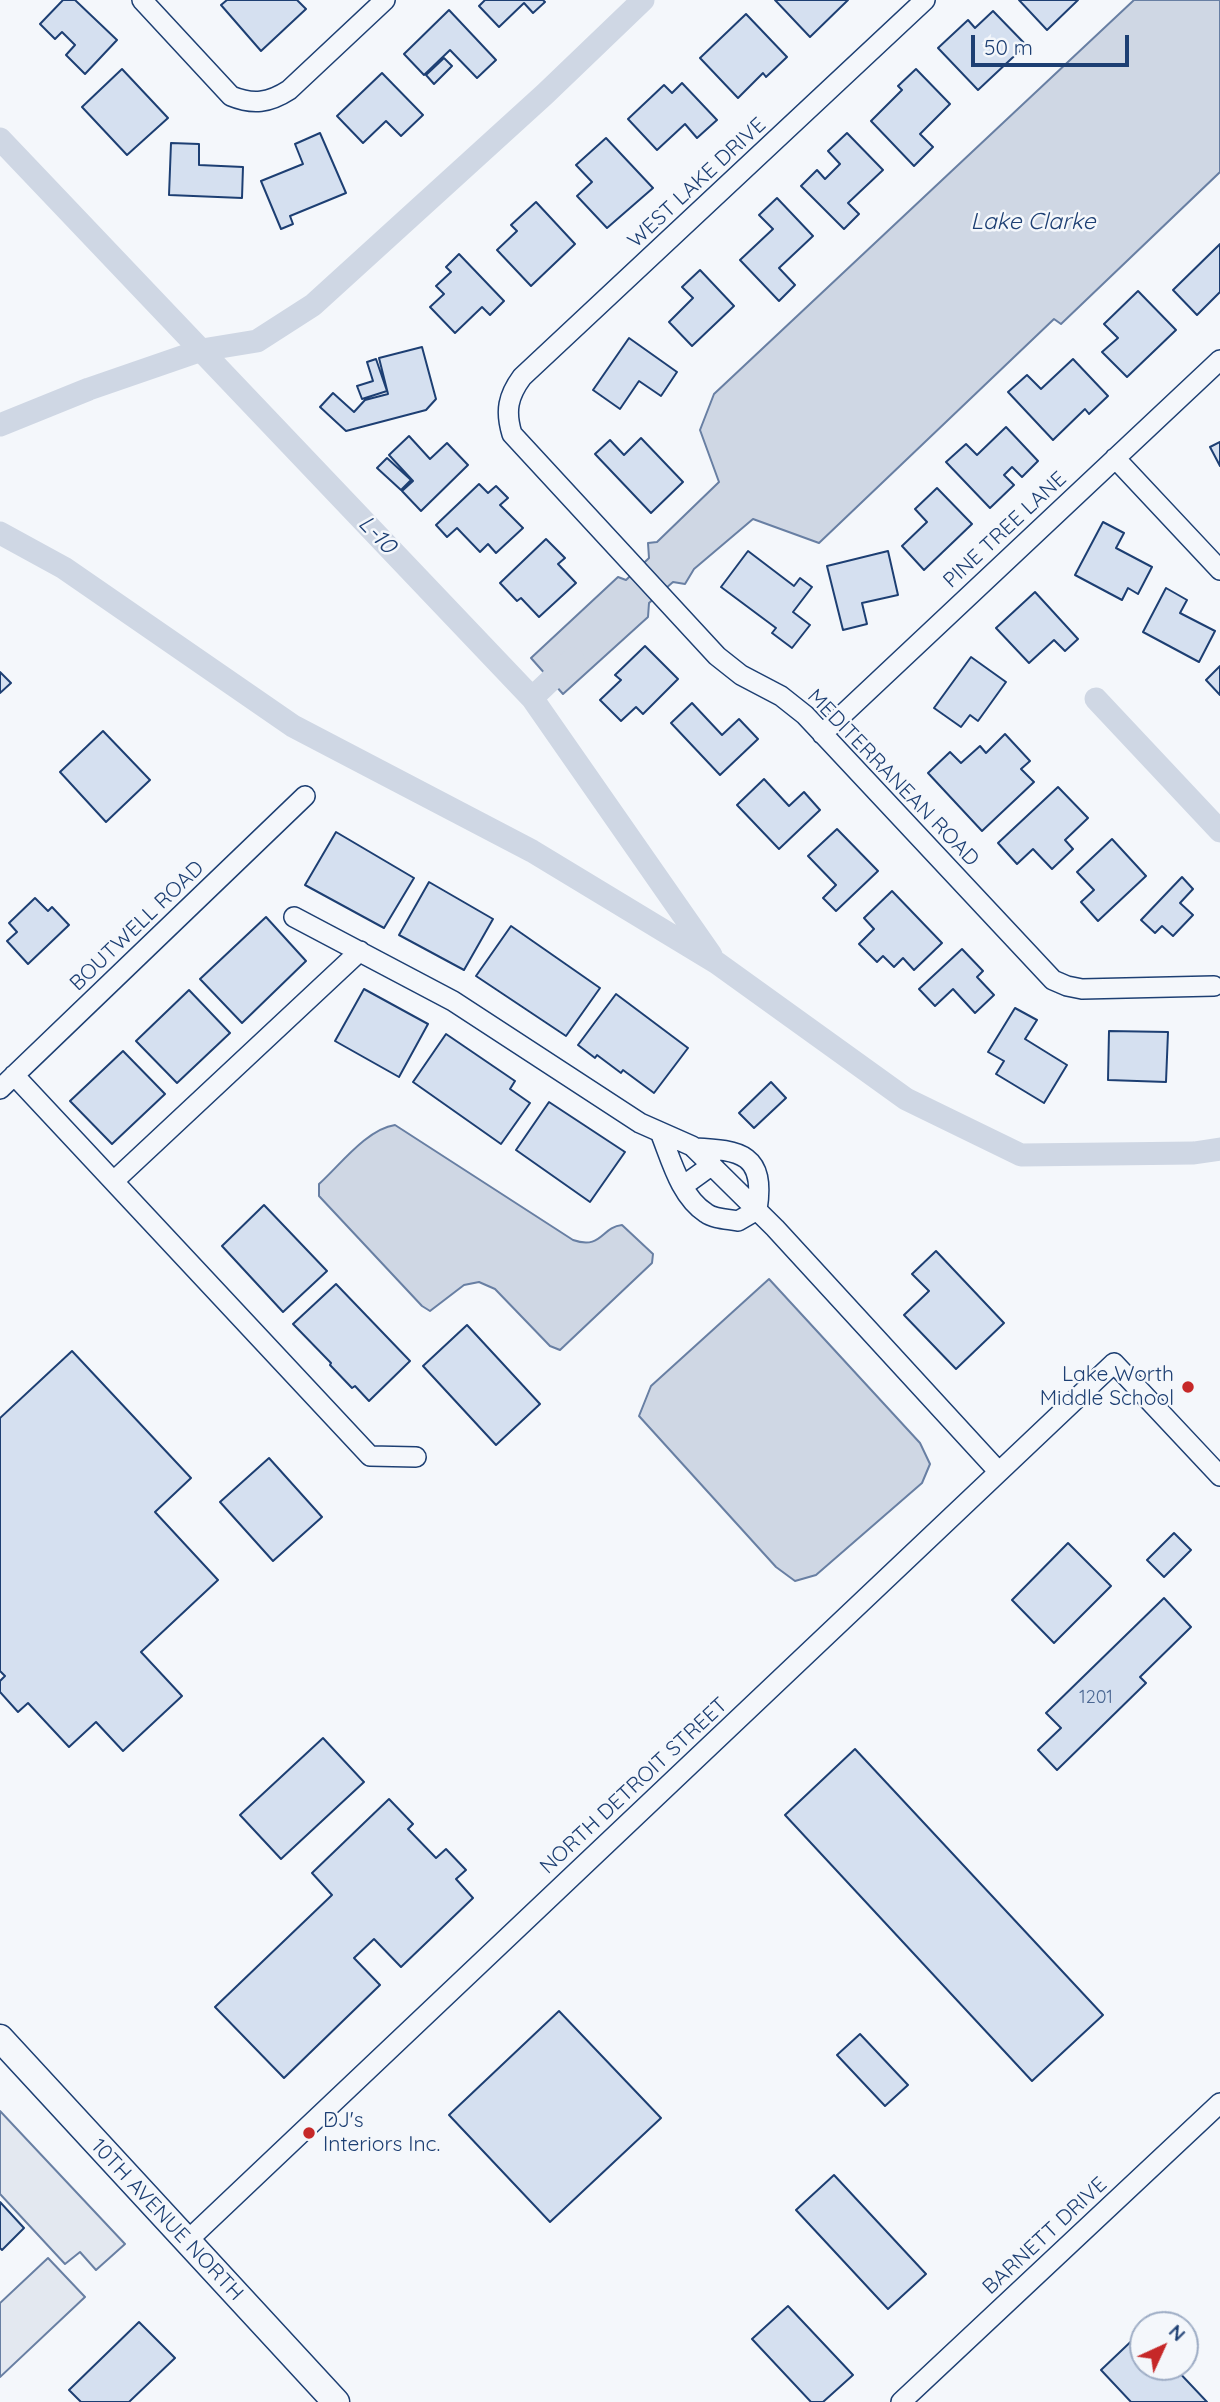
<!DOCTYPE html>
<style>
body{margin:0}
#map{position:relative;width:1220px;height:2402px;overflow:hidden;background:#f4f7fb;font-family:Quicksand,sans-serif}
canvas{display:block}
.north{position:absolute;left:1129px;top:2311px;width:70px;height:70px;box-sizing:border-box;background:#f4f7fb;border:2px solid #9eadc5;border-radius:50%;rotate:45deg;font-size:19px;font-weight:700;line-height:28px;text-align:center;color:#1d3f73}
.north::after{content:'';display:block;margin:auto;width:24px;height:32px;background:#c62828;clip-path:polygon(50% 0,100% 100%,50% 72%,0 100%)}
.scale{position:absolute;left:971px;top:35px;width:158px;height:32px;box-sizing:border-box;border:4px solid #1d3f73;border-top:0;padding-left:9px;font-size:21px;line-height:24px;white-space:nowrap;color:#1d3f73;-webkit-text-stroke:5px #f4f7fb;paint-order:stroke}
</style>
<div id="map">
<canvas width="1220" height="2402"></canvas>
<div class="north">N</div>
<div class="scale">50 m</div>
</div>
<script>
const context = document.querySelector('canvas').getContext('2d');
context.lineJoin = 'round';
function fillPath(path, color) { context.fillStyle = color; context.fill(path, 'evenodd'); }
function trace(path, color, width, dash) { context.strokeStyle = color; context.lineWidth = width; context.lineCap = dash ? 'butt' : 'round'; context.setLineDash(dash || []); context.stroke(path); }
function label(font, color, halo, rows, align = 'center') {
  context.font = font + ' Quicksand,sans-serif'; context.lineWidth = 5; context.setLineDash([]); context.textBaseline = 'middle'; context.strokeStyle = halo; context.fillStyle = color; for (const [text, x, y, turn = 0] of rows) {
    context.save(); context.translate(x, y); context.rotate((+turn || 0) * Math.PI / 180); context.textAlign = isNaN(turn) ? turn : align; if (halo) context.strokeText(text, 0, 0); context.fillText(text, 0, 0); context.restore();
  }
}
const parking = new Path2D(`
 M0,2111L125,2244L96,2270L80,2252L65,2264L0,2194Z
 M48,2258L85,2297L0,2377V2303Z`);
fillPath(parking, '#e3e8f0');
trace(parking, '#687fa3', 2);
const water = new Path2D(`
 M1134,0H1220V172L1061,324L1054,319L819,543L753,519L694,569L685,584L673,582L649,603L648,617L563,694L531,658L618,577L626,580L649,558L648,543L657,542L719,482L700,430L714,394Z
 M395,1125L573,1240C602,1250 601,1227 622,1225L653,1254L652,1263L560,1350L550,1346L495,1289L479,1282L464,1285L430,1311L422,1306L319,1196V1184C340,1165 367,1129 395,1125Z
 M769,1279L920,1443L930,1464L922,1483L816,1575L795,1581L776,1567L639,1416L651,1386Z`);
fillPath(water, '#cfd7e4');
trace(water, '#687fa3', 2);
trace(new Path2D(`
 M0,139L532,698L711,955
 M0,425L89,389L202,350L257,341L313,305L545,94L643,0
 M0,533L64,568L293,726L532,851L717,963L906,1099L1021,1155L1194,1153L1220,1149
 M532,698L573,659
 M1096,699L1220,831`), '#cfd7e4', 23);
const building = new Path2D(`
 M63,0H75L117,40L85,74L66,55L75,45L62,32L55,39L40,24Z
 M227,0H297L306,9L261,51L221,5Z
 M485,0H543L545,2L533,13L524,3L499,27L479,6Z
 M775,0H848L810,37Z
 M1019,0H1078L1047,30Z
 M449,10L496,60L477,78L450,50L424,75L404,54Z
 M993,11L1026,45L978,90L938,48L968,20L975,28Z
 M746,14L787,57L766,77L763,73L738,98L700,58Z
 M444,58L452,66L434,84L426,75Z
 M122,69L168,118L127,155L82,107Z
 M916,69L950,104L920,134L933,147L914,166L871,121L902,90L898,86Z
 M382,73L423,115L401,136L386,121L363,143L337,116Z
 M682,83L717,120L697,138L685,124L657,150L628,119L664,85L672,93Z
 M320,133L346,193L290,216L293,224L281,229L261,181L303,164L295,144Z
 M847,133L883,170L848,203L859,214L844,229L801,186L817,170L825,179L840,164L828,151Z
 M606,138L653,188L607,228L577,196L592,182L576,165Z
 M171,143L199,144V165L243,167L242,198L169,195Z
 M777,198L813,236L779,268L795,285L779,301L740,260L773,229L759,215Z
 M536,202L575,244L531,286L497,250L517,231L511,225Z
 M1220,244V292L1197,315L1173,290Z
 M459,254L504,301L490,315L482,307L455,333L430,307L444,294L436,286L451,272L446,267Z
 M700,270L734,306L692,346L669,322L693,298L682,287Z
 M1138,291L1176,330L1127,377L1102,352L1118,338L1104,324Z
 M629,338L677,372L661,396L639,381L620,409L593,390Z
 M422,347L436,399L426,410L346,431L320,407L333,393L354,412L365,400L388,394L379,358Z
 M376,359L387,391L362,399L357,386L373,381L367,362Z
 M1073,359L1108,396L1089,414L1085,409L1053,440L1008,392L1027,375L1041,389Z
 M1006,427L1038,461L1022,477L1012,467L1004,475L1014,485L990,508L946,462L966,444L977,455Z
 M409,436L430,459L447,443L468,465L421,511L402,491L413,481L389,455Z
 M641,438L683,482L651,513L595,454L610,440L624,455Z
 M1220,442V466L1210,447Z
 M387,458L411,480L401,490L377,468Z
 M479,484L488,493L496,486L508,498L500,505L523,528L496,553L488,544L480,552L457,528L447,537L436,525Z
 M937,488L972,524L924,570L902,546L927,522L915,509Z
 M1103,522L1124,533L1116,548L1152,567L1138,594L1128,588L1122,600L1075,575Z
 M546,539L565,558L558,564L576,583L539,617L521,598L517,601L500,583Z
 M748,551L794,586L800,578L812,587L793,612L810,625L792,648L772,633L776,628L721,587Z
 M888,551L898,595L862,603L867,624L843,630L827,566Z
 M1166,588L1187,600L1180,613L1215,631L1199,662L1143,632Z
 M1035,592L1078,639L1065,651L1054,640L1029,663L996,628Z
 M645,646L678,679L643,714L636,707L621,721L600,700L621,680L615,675Z
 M971,657L1006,682L978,721L970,715L961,727L934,708Z
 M1220,666V695L1206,680Z
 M0,672L11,683L0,693Z
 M692,703L722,735L739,719L758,739L720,775L671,723Z
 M103,731L150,780L106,822L60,772Z
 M1005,734L1030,761L1021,769L1034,782L982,831L928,773L950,752L961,763L980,746L986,753Z
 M764,779L789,806L804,792L820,810L779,849L737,805Z
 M1058,787L1088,818L1065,840L1073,849L1052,869L1033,849L1017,864L998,843Z
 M837,829L878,871L836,911L823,898L836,885L808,856Z
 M336,832L414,878L384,928L305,885Z
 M1112,839L1146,876L1098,921L1081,902L1094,890L1077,872Z
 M1182,877L1193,889L1180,903L1193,915L1173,936L1162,926L1155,933L1141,920Z
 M429,882L493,919L464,970L399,935Z
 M892,891L942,943L914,970L903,958L894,967L883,956L877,962L859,944L874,929L864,918Z
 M35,898L48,911L52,907L69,925L28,964L7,941L17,932L9,923Z
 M266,917L306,961L242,1023L200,979Z
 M511,926L600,988L566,1036L476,976Z
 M962,949L983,971L977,977L994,995L975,1013L953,989L935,1006L919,989Z
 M364,989L428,1024L399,1077L335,1041Z
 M189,990L230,1033L177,1083L136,1041Z
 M616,994L688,1048L654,1093L623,1070L621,1073L597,1055L595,1058L578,1045Z
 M1015,1008L1037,1020L1025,1039L1067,1065L1044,1103L996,1074L1004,1061L988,1052Z
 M1109,1031L1168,1032L1166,1082L1108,1080Z
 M446,1034L515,1081L510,1089L530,1103L501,1144L413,1082Z
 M123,1051L165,1094L112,1144L70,1101Z
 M771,1082L786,1098L754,1128L739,1113Z
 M549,1102L625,1152L590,1202L516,1150Z
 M264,1205L327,1271L283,1312L222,1246Z
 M936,1251L1004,1323L956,1369L904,1315L929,1291L912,1274Z
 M336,1284L410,1361L369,1401L355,1386L352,1388L330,1365L331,1363L293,1324Z
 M467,1325L540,1404L496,1445L423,1366Z
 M72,1351L191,1478L155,1512L218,1580L141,1652L182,1696L123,1751L96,1722L69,1747L28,1703L18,1712L0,1692V1681L5,1676L0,1671V1418Z
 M269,1458L322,1517L273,1561L220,1502Z
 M1174,1533L1191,1550L1164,1577L1147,1560Z
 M1068,1543L1111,1586L1054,1643L1012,1600Z
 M1164,1598L1191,1627L1140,1677L1146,1683L1057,1770L1038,1750L1061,1728L1046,1713Z
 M323,1738L364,1782L281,1859L240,1815Z
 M855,1749L1103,2015L1032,2081L785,1815Z
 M389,1799L413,1824L408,1829L436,1858L446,1849L466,1870L456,1879L473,1898L401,1967L374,1939L354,1958L380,1985L284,2078L215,2007L332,1895L312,1873Z
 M559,2011L661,2118L550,2222L449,2115Z
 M860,2034L908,2085L885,2106L837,2055Z
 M834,2175L926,2274L888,2309L796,2210Z
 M0,2202L24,2228L2,2250L0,2248Z
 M788,2306L853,2375L823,2402H811L752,2339Z
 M139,2322L175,2358L129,2402H81L69,2390Z
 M1141,2332L1143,2367H1174L1207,2402H1131L1101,2370Z`);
fillPath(building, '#d5e0f0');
trace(building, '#1d3f73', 2);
const street = new Path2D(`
 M142,0L231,96C253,105 269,103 289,90L385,0
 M925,0L522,377C508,396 505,411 512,434L717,656L741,675L781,696L805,715L1053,980L1067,986L1082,989L1214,986
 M1115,458L1220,570
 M822,734L1220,360
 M294,917L453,1001L640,1123L692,1146L775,1228L999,1472
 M14,1075L370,1456L416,1457
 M0,1089L305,796
 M660,1132C671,1159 680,1196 706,1213C714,1219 728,1219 738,1221L757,1210C766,1154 741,1150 694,1148
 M115,1180L360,951
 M683,1186L712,1165
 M186,2242L1114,1363L1220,1476
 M901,2402L1220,2103`);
const secondary = new Path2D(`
 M0,2038L336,2402`);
trace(street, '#1d3f73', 22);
trace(secondary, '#1d3f73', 29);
trace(street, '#f4f7fb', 19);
trace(secondary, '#f4f7fb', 26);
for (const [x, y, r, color] of [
 [1188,1387,7,"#c62828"],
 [309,2133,7,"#c62828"]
]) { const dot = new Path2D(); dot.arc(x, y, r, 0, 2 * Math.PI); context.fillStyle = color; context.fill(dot); trace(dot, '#f4f7fb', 2.5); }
label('18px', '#4b6792', null, [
 ["1201",1096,1698]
]);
label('21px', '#1d3f73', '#f4f7fb', [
 ["WEST LAKE DRIVE",697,183,-43],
 ["PINE TREE LANE",1005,530,-43],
 ["MEDITERRANEAN ROAD",893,778,46],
 ["BOUTWELL ROAD",137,926,-44],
 ["NORTH DETROIT STREET",634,1786,-43],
 ["10TH AVENUE NORTH",167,2220,47],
 ["BARNETT DRIVE",1045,2236,-43]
]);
label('21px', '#1d3f73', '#f4f7fb', [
 ["Lake Worth",1174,1375],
 ["Middle School",1174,1399],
 ["DJ's",323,2121,"left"],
 ["Interiors Inc.",323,2145,"left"]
], 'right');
label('italic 23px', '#1d3f73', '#f4f7fb', [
 ["Lake Clarke",1033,222],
 ["L-10",377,535,46]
]);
</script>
